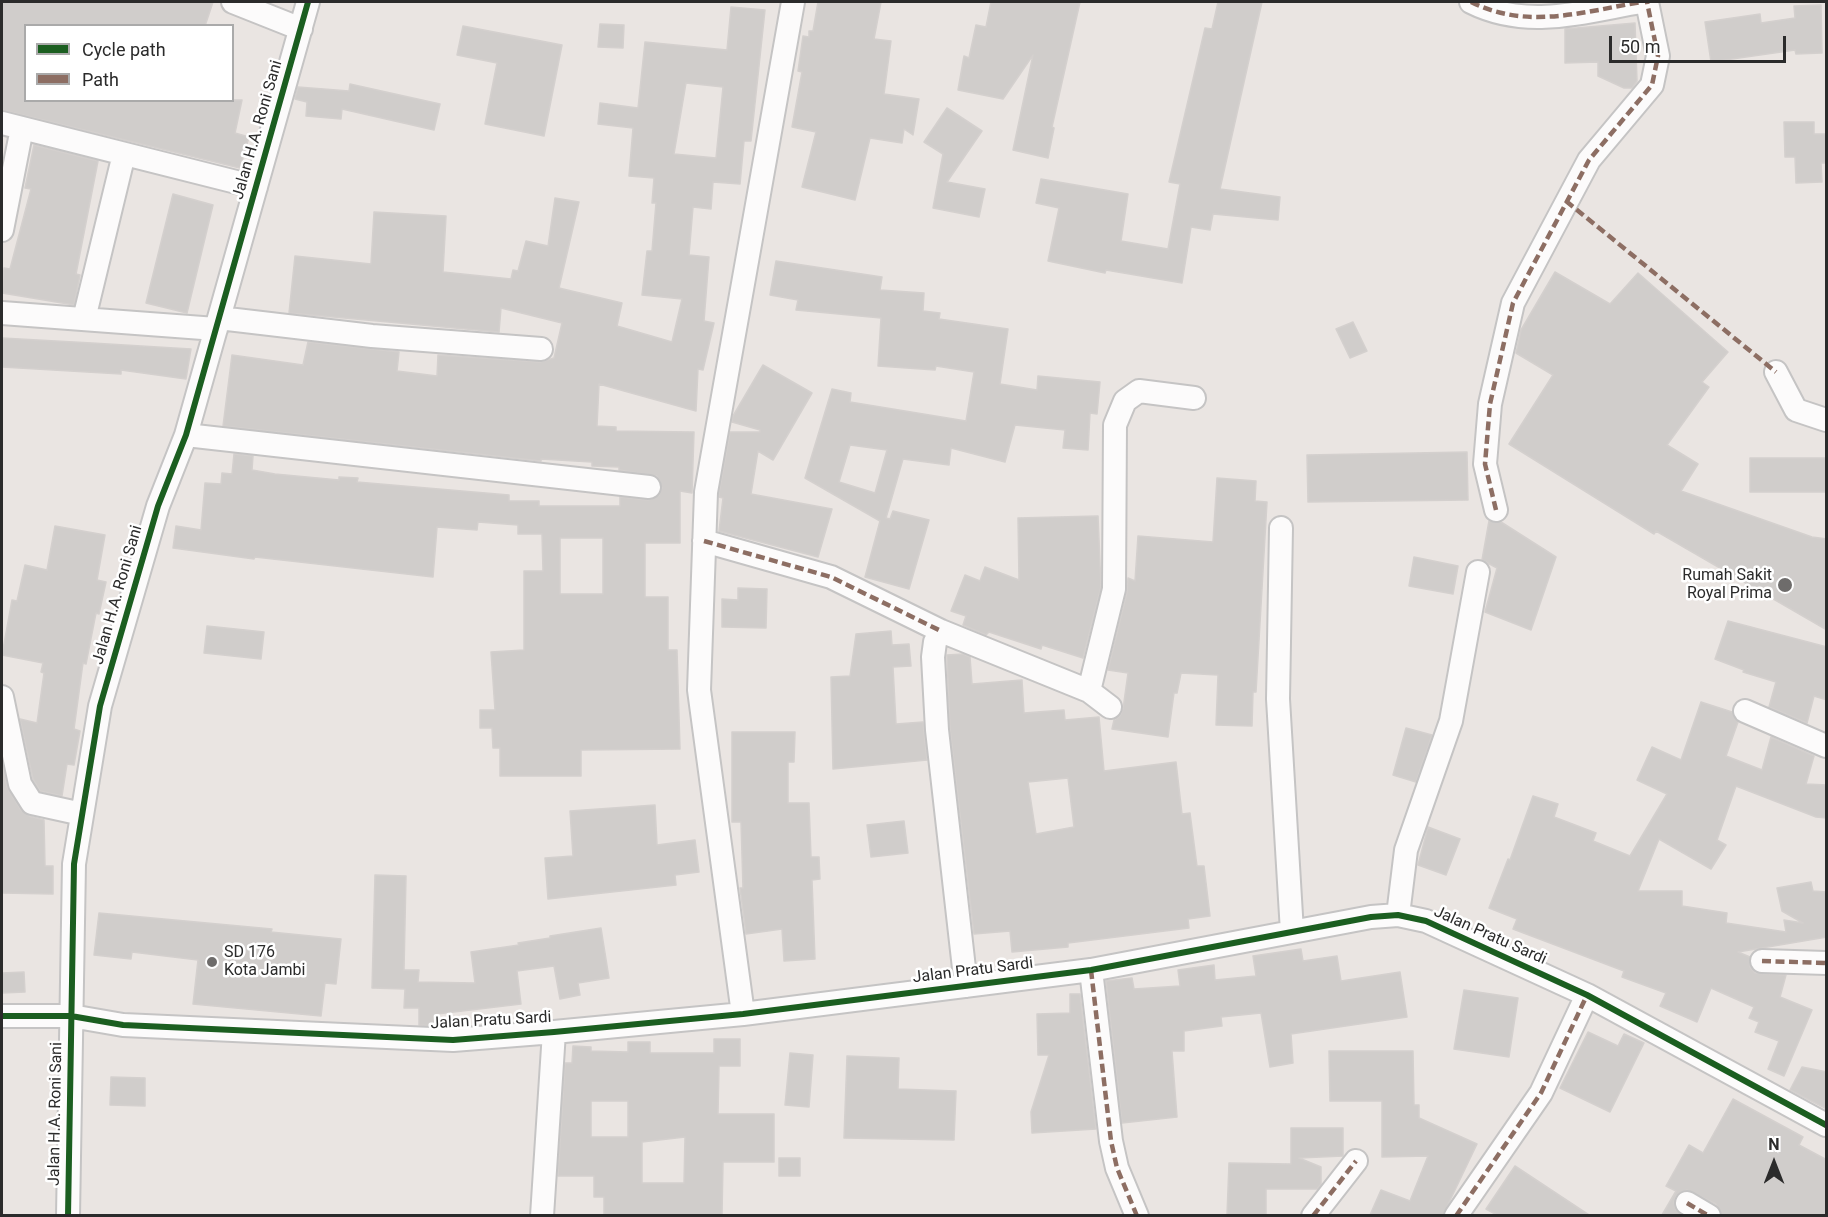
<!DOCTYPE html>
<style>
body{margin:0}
#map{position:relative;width:1828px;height:1217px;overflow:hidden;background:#eae5e2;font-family:Roboto,sans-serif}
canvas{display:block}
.frame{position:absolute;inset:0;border:3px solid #2b2b2b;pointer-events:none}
.legend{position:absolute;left:24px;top:24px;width:210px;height:78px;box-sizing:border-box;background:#fff;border:2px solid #aaa;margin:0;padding:8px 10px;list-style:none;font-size:18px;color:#2b2b2b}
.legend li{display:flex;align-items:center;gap:12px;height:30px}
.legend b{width:30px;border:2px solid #aaa}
.north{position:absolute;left:1744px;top:1133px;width:60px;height:60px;-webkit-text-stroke:4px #fff;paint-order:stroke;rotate:0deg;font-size:16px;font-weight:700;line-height:24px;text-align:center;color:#2b2b2b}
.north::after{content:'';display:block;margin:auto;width:21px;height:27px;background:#2b2b2b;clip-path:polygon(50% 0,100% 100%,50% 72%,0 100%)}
.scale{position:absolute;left:1609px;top:36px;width:177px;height:27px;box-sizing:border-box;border:3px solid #2b2b2b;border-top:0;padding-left:8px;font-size:18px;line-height:21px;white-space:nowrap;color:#2b2b2b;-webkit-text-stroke:4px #fff;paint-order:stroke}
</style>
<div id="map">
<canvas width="1828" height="1217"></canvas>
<div class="frame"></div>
<ul class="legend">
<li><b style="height:8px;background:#1b5e20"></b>Cycle path</li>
<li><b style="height:8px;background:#8d6e63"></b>Path</li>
</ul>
<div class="north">N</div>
<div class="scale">50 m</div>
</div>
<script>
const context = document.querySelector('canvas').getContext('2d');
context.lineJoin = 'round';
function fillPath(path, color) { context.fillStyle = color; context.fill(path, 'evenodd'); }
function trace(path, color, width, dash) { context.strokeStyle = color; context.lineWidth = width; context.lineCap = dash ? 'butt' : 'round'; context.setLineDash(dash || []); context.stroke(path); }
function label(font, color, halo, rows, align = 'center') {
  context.font = font + ' Roboto,sans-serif'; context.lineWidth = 5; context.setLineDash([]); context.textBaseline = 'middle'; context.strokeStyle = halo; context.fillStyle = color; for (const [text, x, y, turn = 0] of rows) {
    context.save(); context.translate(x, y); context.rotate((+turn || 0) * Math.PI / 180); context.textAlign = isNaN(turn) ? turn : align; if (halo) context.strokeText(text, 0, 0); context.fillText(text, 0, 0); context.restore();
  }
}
const building = new Path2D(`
 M2,2H213L205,26H26V100H242L235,133L249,137L240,168L2,110Z
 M818,2H881L874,39L891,41L884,94L919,99L913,135L904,129L902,143L870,138L855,200L802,187L816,132L792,127L802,72L798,71L803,36L809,37V31H813Z
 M991,2H1080L1052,127L1054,128L1048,158L1013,150L1033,55L1003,99L958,90L964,56L969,58L976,25L986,27Z
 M1218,2H1262L1220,189L1280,197L1278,220L1213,214L1210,230L1191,227L1182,283L1106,270L1105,273L1048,261L1059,208L1036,203L1041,179L1128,194L1121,241L1168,249L1180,184L1169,182L1205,28L1212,29Z
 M1821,5L1822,53L1796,54L1795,50L1711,62L1705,22L1760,14L1761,23L1795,18L1794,6Z
 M731,7L765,10L751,141H744L740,184L713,182L711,209L693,207L689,255L709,257L704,321L714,323L703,370L698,369L696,411L599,384L597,426L616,427V431L694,432L692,493L680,491V543H645V597H668V650H677L680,749L581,750V776H500V748H493L492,728H480V710H495L491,652L524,650V571H543L542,534H518V525L478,522L477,530L437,527L433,577L255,557L254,559L173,548L176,526L201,530L205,483L221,484L222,473L232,474L234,454L253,456L252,470L275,474L339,480V477L358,478L357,482L509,495V501H539V506H620V497L648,500L659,495L662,488L657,476L619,470V467L592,466V462L541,459V461L223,426L232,355L303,365L308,342L399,352L397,371L437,376L438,355L540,362L554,358L562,323L501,308L499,332L289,313L295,256L371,264L374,212L446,216L443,272L511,279L513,270L518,271L526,241L548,246L555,198L579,202L559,288L622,303L617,326L672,342L682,299L642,295L647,251H652L656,203H652L654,178L629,176L633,128L598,124L600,103L638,108L645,42L727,50ZM686,83L723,87L716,158L674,154ZM560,538H603V594H560Z
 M1635,23L1637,81L1632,88H1624L1598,76V62L1565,63V29Z
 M600,24L624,25L623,48L598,47Z
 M463,26L562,45L544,136L485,124L497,63L457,55Z
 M350,84L440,104L434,130L342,109L341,119L306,116L307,102L295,99L298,87L349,91Z
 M947,108L982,131L947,182L985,189L979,217L933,208L943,154L924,142Z
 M1784,122H1814V134H1827V163H1821L1822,182L1796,183L1795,157H1785Z
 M34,145L98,161L76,274L80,275L74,305L2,293L4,268L10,269L31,189L25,188Z
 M173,194L213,205L187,313L146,303Z
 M776,261L882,277L880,290L924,293L923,311L940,313L939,319L1008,329L1000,384L1037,390L1038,376L1100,382L1097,414L1090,413L1088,450L1063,448L1065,430L1015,425L1005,462L951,448L949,465L903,459L886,518L890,519L893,511L929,520L909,589L865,577L880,521L805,478L832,389L851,393L850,402L966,421L974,372L936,366L935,370L878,366L881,318L796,310L798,300L770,295ZM850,445L887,450L875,493L839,482Z
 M1555,272L1610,304L1638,273L1728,352L1702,382L1709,387L1667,445L1698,464L1681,491L1812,537L1827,539V630L1656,531L1654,534L1509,444L1553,375L1516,353L1521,330Z
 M1353,322L1367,351L1350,358L1336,329Z
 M2,338L92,343L191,349L186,379L121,370V374L2,367Z
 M763,365L812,393L773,460L758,451L751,494L832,509L818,557L719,531L723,498L719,497V493L730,432H760V430L732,422L733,416Z
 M1467,452L1468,500L1308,502L1307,455Z
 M1750,458H1827V492H1750Z
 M1217,478L1256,481L1255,501L1267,502L1256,692H1253L1252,726L1216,725L1218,675L1181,673L1177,693H1174L1168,737L1112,729L1114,720L1120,716L1123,709L1128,673L1108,670L1127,592L1128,578L1135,581L1138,536L1213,542Z
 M1098,516L1101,587L1083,658L1042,645L1041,649L989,632L986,635L963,625L966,616L951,611L965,575L980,581L985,567L1019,580L1018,518Z
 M1489,521L1501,522L1556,557L1531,630L1485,612L1497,568L1482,560Z
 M55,526L105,535L97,580L106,582L99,614L96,613L86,664L83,663L74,729L80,731L74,765L67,764L62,796L40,791L33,779L20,719L37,723L44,673L41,672L43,663L2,655L12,600L17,601L25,565L47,570Z
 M1414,557L1458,566L1453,594L1409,586Z
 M738,588L767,589L766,628L722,627V599L738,600Z
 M1728,621L1827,647V700L1814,696L1807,723L1769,707L1776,682L1743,672L1744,670L1715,659Z
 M207,626L264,632L261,659L204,653Z
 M891,631L892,645L909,644L911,666L893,667L896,724L923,722L927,760L833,769L831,677L850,676L856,634Z
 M963,654L970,657L972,684L1022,680L1024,713L1064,710L1065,720L1099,717L1104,771L1176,762L1182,814L1190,813L1197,866H1204L1210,916L1188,919L1189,928L1068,943V947L1012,952L1010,931L974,934L950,729L947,658V655ZM1068,778L1074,827L1036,834L1028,782Z
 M1701,702L1732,712L1738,722L1726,756L1762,770L1771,737L1814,756L1806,784L1827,785V818L1816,817L1736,786L1717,840L1726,845L1711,869L1659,839L1638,891H1682V906L1727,913L1726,923L1786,932L1784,920L1803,923L1782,911L1777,888L1811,882L1813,891L1827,892V937L1738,952L1750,957V967L1755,973L1786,975L1780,997L1812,1010L1784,1076L1768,1069L1779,1041L1755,1032L1759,1022L1749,1018L1754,1007L1711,988L1697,1022L1660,1006L1666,993L1622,977L1624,971L1513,929L1517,919L1489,908L1508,859L1510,860L1533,796L1558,804L1554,817L1596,833L1593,841L1630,856L1667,794L1637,780L1652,747L1681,760Z
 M1406,728L1432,735L1416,782L1393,775Z
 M732,732H795L794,762H788V803H809L811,857H819L820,879L812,880L815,959L784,961L782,929L746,934L740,888H743L741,822H732Z
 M2,761L7,787L21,810L29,816L44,820L45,866H53V894L2,893Z
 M655,805L657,845L695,840L699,872L675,875L676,885L548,899L545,858L573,856L570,811Z
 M904,821L908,853L871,857L867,825Z
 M1428,827L1460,839L1446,875L1418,865Z
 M375,875L406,876L404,970H419L418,982L475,983L471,952L519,945L518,943L550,938V936L601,928L609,978L578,983L580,995L560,999L554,966L517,971L521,1004L437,1014V1026L419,1025V1008H404L405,989L372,988Z
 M99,913L272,929L271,932L341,939L336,984L325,983L321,1016L193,1004L198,960L132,952L131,959L94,955Z
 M1301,949L1303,961L1337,956L1341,981L1400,972L1407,1017L1291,1034L1293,1063L1270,1067L1261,1013L1221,1017L1222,1026L1184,1031V1051H1172L1177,1117L1122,1123L1106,981L1132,978L1134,989L1180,986L1178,970L1214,965L1215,980L1256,976L1253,956Z
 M24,972L25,992L2,993V973Z
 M1464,990L1518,998L1509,1057L1454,1049Z
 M1070,994H1080L1096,1129L1032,1133L1031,1112L1049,1055H1038L1037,1014L1070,1013Z
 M1588,1032L1618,1046L1624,1034L1644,1043L1610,1112L1560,1088Z
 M714,1039H740V1066H719L718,1114H774V1162H723L722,1215H604V1197H594V1176H558L565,1063H572L573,1046L591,1047V1051L628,1052V1042H650V1053H714ZM591,1101H628V1137H591ZM685,1137L684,1183H642V1142Z
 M1329,1051H1413L1414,1105H1419V1118L1477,1144L1443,1215H1370L1381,1190L1410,1201L1428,1156L1382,1157V1101H1330Z
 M790,1053L813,1055L809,1107L785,1105Z
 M847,1056L899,1058L898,1089L956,1091L954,1140L844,1138Z
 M1802,1067L1827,1072V1109L1790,1090Z
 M111,1077L145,1078V1106L110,1105Z
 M1733,1099L1803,1137L1799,1145L1827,1160V1215H1722L1716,1204L1687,1190L1676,1196L1674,1202L1676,1210L1682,1215H1662L1676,1191L1666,1186L1689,1145L1703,1153Z
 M1291,1128H1343V1156L1299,1158L1321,1167V1184L1317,1189H1266V1215H1227L1229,1163L1291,1164Z
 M779,1158H800V1176H779Z
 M1515,1166L1589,1215H1497L1486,1209Z`);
fillPath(building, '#d0cdcb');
trace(building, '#d4d0ce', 1.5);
const minor = new Path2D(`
 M233,2L301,29
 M1471,2C1527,30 1582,12 1641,2
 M2,123L256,187
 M2,230L22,128
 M2,313L216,329
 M219,318L372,336L541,349
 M84,319L124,154
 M1776,372L1796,410L1826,420
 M186,435L649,487
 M1496,510L1485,464L1490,404L1513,303L1589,160L1652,85L1658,56L1647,2
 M1281,528L1278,699L1292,932
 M704,541L831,577L941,631L1089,691L1110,707
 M941,631L935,642L933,657L937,730L966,986
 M1089,691L1114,589L1115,425L1125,401L1139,391L1194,398
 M2,697L20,784L32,803L82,814
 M1745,711L1826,746
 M1398,915L1406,850L1451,721L1478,572
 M1762,961L1826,963
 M1091,970L1111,1141L1117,1168L1137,1216
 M743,1014L699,690L706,492L793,2
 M2,1016H71L123,1025L453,1040L554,1032L743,1014L1091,970L1371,917L1398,915L1426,921L1587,995L1826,1125
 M1687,1203L1709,1216
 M68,1216L74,864L100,706L158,506L186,435L308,2
 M542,1216L554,1032
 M1313,1216L1356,1161
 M1456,1216L1541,1093L1587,995`);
trace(minor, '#c5c4c4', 26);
trace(minor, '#fcfbfb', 22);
trace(new Path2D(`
 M1471,2C1527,30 1582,12 1641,2
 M1566,201L1776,372
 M1496,510L1485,464L1490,404L1513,303L1589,160L1652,85L1658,56L1647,2
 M704,541L831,577L941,631
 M1762,961L1826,963
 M1091,970L1111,1141L1117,1168L1137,1216
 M1687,1203L1709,1216
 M1313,1216L1356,1161
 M1456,1216L1541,1093L1587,995`), '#8d6e63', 4.5, [9, 4.5]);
trace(new Path2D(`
 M2,1016H71L123,1025L453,1040L554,1032L743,1014L1091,970L1371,917L1398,915L1426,921L1587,995L1826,1125
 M68,1216L74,864L100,706L158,506L186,435L308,2`), '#1b5e20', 6);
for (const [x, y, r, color] of [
 [1785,585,8,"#6e6c6b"],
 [212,962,6,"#6e6c6b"]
]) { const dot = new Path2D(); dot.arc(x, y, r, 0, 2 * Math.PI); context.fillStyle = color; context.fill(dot); trace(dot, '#fff', 2); }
label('16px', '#2b2b2b', '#fff', [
 ["Jalan H.A. Roni Sani",258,130,-74],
 ["Jalan H.A. Roni Sani",118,595,-74],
 ["Jalan Pratu Sardi",1490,936,24],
 ["Jalan Pratu Sardi",973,971,-7],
 ["Jalan Pratu Sardi",491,1021,-3],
 ["Jalan H.A. Roni Sani",56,1114,-89]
]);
label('16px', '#2b2b2b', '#fff', [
 ["Rumah Sakit",1772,576],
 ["Royal Prima",1772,594],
 ["SD 176",224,953,"left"],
 ["Kota Jambi",224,971,"left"]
], 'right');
</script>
